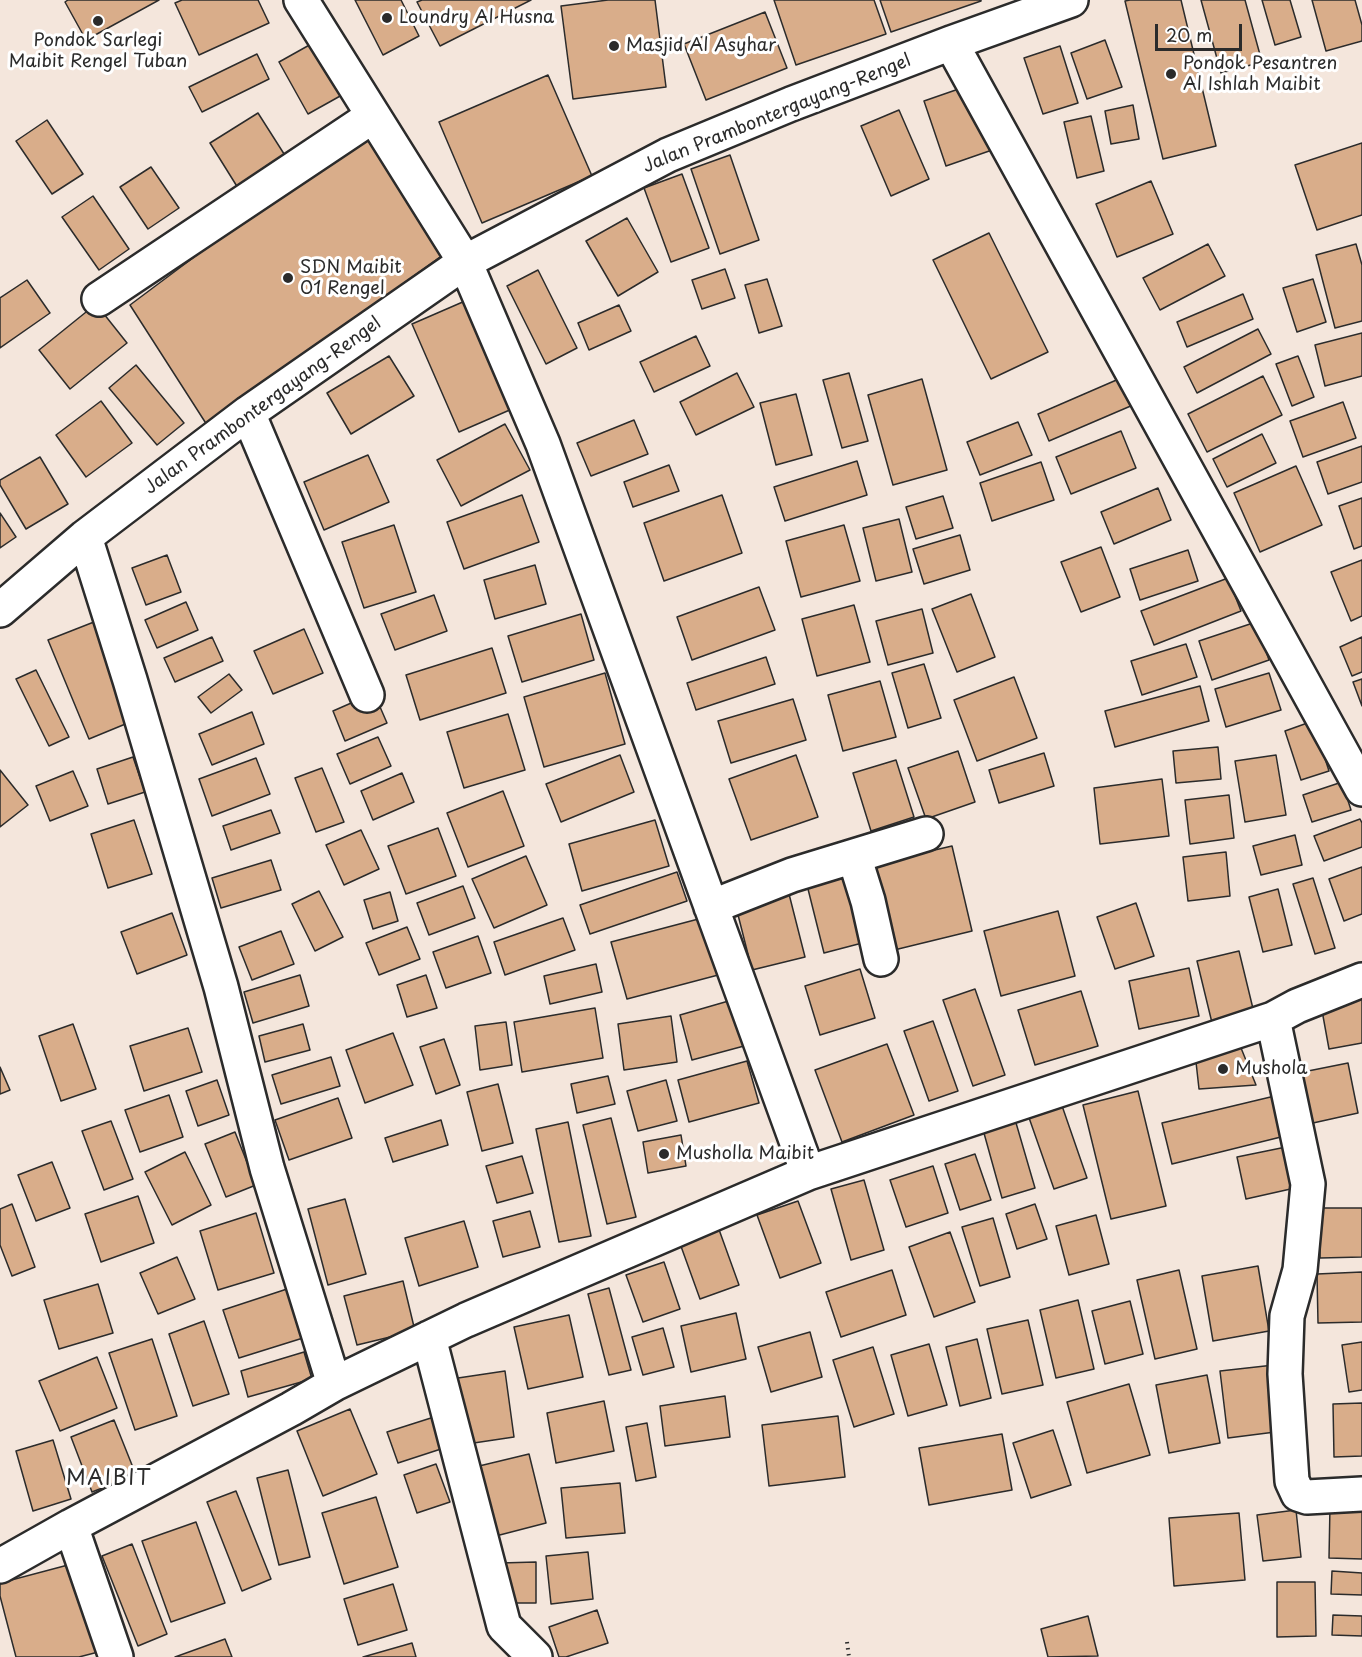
<!DOCTYPE html>
<style>
body{margin:0}
#map{position:relative;width:1362px;height:1657px;overflow:hidden;background:#f4e6dc;font-family:"Playpen Sans",sans-serif}
canvas{display:block}
.scale{position:absolute;left:1155px;top:24px;width:87px;height:27px;box-sizing:border-box;border:3px solid #2b2b2b;border-top:0;padding-left:8px;font-size:18px;line-height:21px;white-space:nowrap;color:#2b2b2b;-webkit-text-stroke:4px #fff;paint-order:stroke}
</style>
<div id="map">
<canvas width="1362" height="1657"></canvas>
<div class="scale">20 m</div>
</div>
<script>
const context = document.querySelector('canvas').getContext('2d');
context.lineJoin = 'round';
function fillPath(path, color) { context.fillStyle = color; context.fill(path, 'evenodd'); }
function trace(path, color, width, dash) { context.strokeStyle = color; context.lineWidth = width; context.lineCap = dash ? 'butt' : 'round'; context.setLineDash(dash || []); context.stroke(path); }
function label(font, color, halo, rows, align = 'center') {
  context.font = font + ' "Playpen Sans",sans-serif'; context.lineWidth = 6; context.setLineDash([]); context.textBaseline = 'middle'; context.strokeStyle = halo; context.fillStyle = color; for (const [text, x, y, turn = 0] of rows) {
    context.save(); context.translate(x, y); context.rotate((+turn || 0) * Math.PI / 180); context.textAlign = isNaN(turn) ? turn : align; if (halo) context.strokeText(text, 0, 0); context.fillText(text, 0, 0); context.restore();
  }
}
const building = new Path2D(`
 M68,0H159L86,40L65,2Z
 M182,0H258L269,23L199,55L175,3Z
 M355,0H401L419,36L383,55Z
 M422,0H531L440,46L417,2Z
 M608,0H655L666,87L573,99L561,6Z
 M774,0H874L886,34L796,65Z
 M880,0H981V1L891,32Z
 M1130,0H1181L1216,146L1163,159L1125,1Z
 M1201,0H1245L1262,62L1221,73Z
 M1262,0H1290L1301,37L1275,45Z
 M1312,0H1355L1362,25V41L1326,51Z
 M765,12L787,68L706,100L684,44Z
 M1105,40L1122,87L1087,99L1071,53Z
 M313,43L342,95L308,114L279,62Z
 M1060,46L1078,103L1043,114L1024,58Z
 M257,54L269,79L202,112L189,87Z
 M548,75L592,176L482,223L439,122Z
 M973,84L995,149L946,166L924,101Z
 M1133,105L1139,139L1111,144L1105,111Z
 M899,110L929,179L891,196L861,126Z
 M258,113L286,157L238,188L210,143Z
 M1091,116L1104,171L1077,178L1064,122Z
 M47,120L83,174L52,194L16,141Z
 M364,130L447,252L207,425L130,305Z
 M1362,143V215L1317,230L1295,165Z
 M730,155L759,240L720,254L691,169Z
 M151,167L179,208L148,229L120,187Z
 M682,174L709,248L671,262L644,188Z
 M1151,181L1173,234L1117,257L1096,204Z
 M93,196L129,249L99,270L62,217Z
 M627,218L658,272L618,296L586,241Z
 M989,233L1048,352L991,379L933,260Z
 M1208,244L1225,276L1160,310L1143,278Z
 M1356,244L1362,265V321L1335,328L1316,255Z
 M725,269L735,298L702,309L692,280Z
 M538,270L577,348L546,364L507,286Z
 M767,279L782,326L759,333L745,285Z
 M1313,279L1326,322L1297,332L1283,288Z
 M27,280L50,313L0,348V298Z
 M1243,294L1253,319L1187,347L1177,322Z
 M465,301L512,409L459,432L412,324Z
 M96,304L127,343L70,389L39,350Z
 M619,305L631,331L589,350L578,323Z
 M1258,329L1271,354L1197,393L1184,367Z
 M1362,333V376L1325,386L1315,345Z
 M696,336L710,366L654,392L640,362Z
 M389,356L414,396L351,434L327,393Z
 M1298,356L1314,397L1292,406L1276,364Z
 M136,365L184,423L157,445L109,388Z
 M737,373L754,407L696,435L680,402Z
 M849,373L868,441L842,448L823,380Z
 M1128,375L1140,402L1049,441L1038,414Z
 M1263,376L1282,415L1207,452L1188,414Z
 M922,379L947,470L893,485L868,395Z
 M796,394L812,455L776,465L760,403Z
 M101,401L132,443L86,477L56,435Z
 M1343,402L1356,438L1303,457L1290,421Z
 M634,420L648,454L591,476L577,443Z
 M1018,422L1032,455L980,475L967,442Z
 M505,424L530,470L461,506L437,460Z
 M1121,431L1136,468L1071,494L1056,457Z
 M1262,434L1276,463L1227,487L1213,459Z
 M1362,446V482L1328,494L1317,462Z
 M368,455L389,502L324,530L304,482Z
 M40,457L68,504L26,529L0,485V480Z
 M857,461L867,495L785,521L774,487Z
 M1041,462L1054,500L992,521L980,483Z
 M669,465L679,491L633,507L624,482Z
 M1296,466L1322,525L1260,552L1234,493Z
 M1158,488L1171,520L1114,544L1101,512Z
 M522,495L539,542L464,569L447,522Z
 M722,495L742,553L664,581L644,523Z
 M943,496L953,528L916,539L906,507Z
 M1362,498V546L1354,549L1339,506Z
 M0,513L16,537L0,548Z
 M899,519L912,572L876,581L863,528Z
 M394,525L416,592L364,608L342,542Z
 M844,525L860,581L801,597L786,541Z
 M960,535L970,570L924,584L913,549Z
 M1101,547L1120,597L1081,612L1061,562Z
 M1188,550L1198,581L1140,600L1130,569Z
 M167,555L181,592L146,605L132,568Z
 M1362,560V616L1351,621L1331,572Z
 M535,565L546,604L495,619L484,580Z
 M1228,578L1241,611L1154,645L1141,611Z
 M759,587L775,630L692,660L677,617Z
 M971,594L995,657L957,672L932,609Z
 M434,595L447,631L395,650L381,614Z
 M186,602L198,630L157,648L145,620Z
 M854,605L870,662L817,676L802,619Z
 M922,609L933,653L888,665L876,621Z
 M581,614L594,660L522,682L508,636Z
 M99,620L140,718L89,739L48,640Z
 M1256,622L1269,660L1212,680L1199,641Z
 M304,629L323,673L273,694L254,651Z
 M212,637L223,661L175,682L164,658Z
 M1362,637V672L1352,676L1340,647Z
 M1186,644L1197,677L1142,695L1131,661Z
 M492,648L506,693L420,720L406,675Z
 M766,657L775,684L696,710L687,683Z
 M924,664L941,718L908,728L892,673Z
 M36,670L69,737L49,746L16,679Z
 M605,673L625,744L544,767L524,697Z
 M1269,673L1281,710L1226,727L1215,689Z
 M229,674L242,690L211,713L198,697Z
 M1014,677L1037,738L977,761L954,700Z
 M1362,679V706L1353,682Z
 M880,681L896,737L843,751L828,695Z
 M1200,686L1209,721L1115,747L1105,711Z
 M374,693L387,723L345,741L333,711Z
 M793,699L806,740L731,763L718,721Z
 M252,712L264,744L212,765L199,734Z
 M508,714L525,770L464,788L447,732Z
 M1313,721L1329,771L1301,780L1285,731Z
 M378,737L391,766L350,784L337,754Z
 M1218,747L1221,779L1176,783L1173,751Z
 M958,751L975,802L926,819L908,768Z
 M1044,753L1054,786L999,803L989,770Z
 M620,755L634,792L561,822L546,784Z
 M796,755L818,817L751,840L729,779Z
 M1276,755L1286,815L1245,822L1235,761Z
 M133,757L145,792L108,804L97,769Z
 M256,758L270,794L212,816L199,779Z
 M896,760L914,817L871,831L853,773Z
 M322,768L344,822L316,832L295,778Z
 M0,770L28,805L0,827Z
 M73,771L88,806L50,821L36,786Z
 M402,773L414,802L373,820L361,791Z
 M1162,779L1169,836L1100,844L1094,788Z
 M1342,782L1351,810L1312,822L1303,795Z
 M503,791L524,846L468,867L447,813Z
 M1229,795L1234,838L1190,844L1185,800Z
 M271,810L280,833L231,850L223,826Z
 M1360,819L1362,823V847L1324,861L1314,836Z
 M134,820L152,874L108,888L91,834Z
 M655,820L669,866L582,891L569,844Z
 M438,828L456,876L406,894L388,846Z
 M361,830L379,869L344,885L326,845Z
 M1295,835L1302,865L1261,875L1253,846Z
 M952,846L972,931L890,951L870,865Z
 M1226,852L1230,896L1188,901L1183,857Z
 M526,856L547,905L494,928L472,879Z
 M271,860L281,890L221,908L212,878Z
 M1362,867V914L1344,921L1329,879Z
 M847,870L866,942L824,953L806,881Z
 M677,872L687,901L590,934L580,905Z
 M1313,878L1335,948L1315,954L1293,884Z
 M463,886L475,918L429,935L417,903Z
 M1278,889L1292,945L1263,952L1249,897Z
 M788,890L805,957L752,970L735,903Z
 M319,891L343,937L315,951L292,904Z
 M390,892L398,921L373,929L364,900Z
 M1136,903L1154,956L1115,969L1097,917Z
 M1058,911L1075,976L1001,996L984,931Z
 M172,913L187,955L137,974L121,932Z
 M706,917L722,974L627,999L611,942Z
 M563,918L575,950L505,975L494,942Z
 M407,927L420,959L379,975L366,943Z
 M281,931L294,964L252,980L239,947Z
 M478,936L491,973L446,988L433,952Z
 M1239,951L1256,1021L1214,1031L1197,961Z
 M596,964L602,992L550,1004L544,976Z
 M1189,968L1199,1016L1139,1029L1129,981Z
 M860,969L875,1018L820,1035L805,986Z
 M300,975L309,1006L253,1023L244,992Z
 M426,975L437,1008L407,1017L397,985Z
 M975,989L1005,1075L973,1086L943,1000Z
 M1081,991L1098,1046L1035,1065L1018,1010Z
 M1362,996V1043L1329,1049L1321,1005Z
 M732,1000L744,1046L692,1060L680,1015Z
 M595,1008L603,1058L522,1072L514,1022Z
 M671,1016L677,1062L624,1070L618,1024Z
 M933,1021L958,1091L929,1101L904,1031Z
 M506,1022L512,1065L480,1070L475,1026Z
 M73,1024L96,1089L61,1101L39,1036Z
 M303,1024L310,1050L265,1062L259,1036Z
 M188,1028L202,1072L144,1091L130,1046Z
 M393,1033L413,1085L365,1103L346,1050Z
 M444,1039L460,1085L436,1094L420,1047Z
 M1239,1043L1256,1085L1199,1089L1195,1053Z
 M887,1044L914,1115L842,1142L815,1070Z
 M331,1057L340,1086L281,1104L272,1075Z
 M747,1061L759,1103L689,1122L678,1080Z
 M1348,1063L1358,1113L1304,1125L1293,1074Z
 M0,1067L10,1090L0,1094Z
 M608,1076L615,1104L577,1113L571,1084Z
 M217,1080L229,1115L198,1126L186,1091Z
 M666,1080L677,1121L638,1131L627,1091Z
 M498,1084L513,1143L482,1151L467,1092Z
 M1138,1091L1166,1206L1111,1219L1083,1105Z
 M1283,1094L1293,1134L1172,1164L1162,1123Z
 M169,1095L183,1137L140,1152L125,1110Z
 M338,1098L352,1138L289,1160L275,1120Z
 M1060,1100L1087,1178L1054,1189L1027,1112Z
 M1014,1116L1035,1188L1002,1198L982,1126Z
 M611,1118L636,1217L607,1224L583,1125Z
 M441,1120L448,1145L393,1162L385,1138Z
 M111,1121L133,1179L104,1190L82,1131Z
 M568,1122L591,1236L559,1242L536,1129Z
 M235,1132L256,1185L226,1197L205,1144Z
 M681,1135L686,1166L648,1173L643,1142Z
 M1286,1147L1295,1188L1246,1199L1237,1157Z
 M185,1152L211,1205L172,1225L145,1172Z
 M975,1154L991,1200L960,1210L945,1164Z
 M522,1156L533,1193L497,1203L486,1166Z
 M52,1162L70,1208L36,1221L18,1175Z
 M933,1166L948,1213L906,1227L890,1180Z
 M864,1180L884,1250L851,1260L831,1189Z
 M138,1196L154,1243L101,1262L85,1214Z
 M345,1199L366,1274L328,1285L308,1209Z
 M798,1201L821,1263L780,1278L757,1215Z
 M12,1204L35,1267L12,1276L0,1245V1209Z
 M1035,1204L1047,1239L1017,1249L1006,1214Z
 M1319,1208H1362V1257L1320,1258Z
 M530,1211L540,1247L503,1257L493,1221Z
 M256,1213L274,1273L218,1290L200,1231Z
 M1096,1215L1109,1264L1069,1275L1056,1226Z
 M993,1218L1010,1277L980,1286L962,1227Z
 M464,1221L478,1267L419,1286L405,1238Z
 M717,1224L739,1285L700,1299L678,1238Z
 M950,1232L975,1302L934,1317L909,1247Z
 M177,1257L195,1299L158,1314L140,1273Z
 M664,1262L680,1309L643,1322L626,1275Z
 M1258,1266L1269,1331L1213,1341L1202,1276Z
 M892,1270L906,1315L841,1337L826,1292Z
 M1179,1270L1197,1349L1155,1359L1137,1280Z
 M1362,1272V1322L1318,1323L1317,1274Z
 M403,1281L415,1331L357,1345L344,1296Z
 M98,1284L113,1333L59,1349L44,1300Z
 M609,1288L631,1370L609,1375L588,1294Z
 M287,1289L303,1338L239,1358L223,1310Z
 M1078,1300L1094,1369L1056,1378L1040,1310Z
 M1130,1301L1143,1354L1105,1364L1092,1311Z
 M736,1313L746,1359L691,1372L681,1326Z
 M569,1315L583,1377L528,1389L514,1327Z
 M1028,1320L1043,1385L1002,1394L987,1329Z
 M204,1321L229,1394L193,1406L169,1334Z
 M663,1328L674,1367L643,1375L632,1337Z
 M810,1332L822,1377L771,1392L758,1347Z
 M152,1339L177,1416L135,1430L109,1353Z
 M977,1339L991,1398L960,1406L946,1347Z
 M1362,1342V1390L1349,1392L1342,1345Z
 M929,1344L947,1405L908,1416L891,1355Z
 M873,1347L894,1414L854,1427L833,1360Z
 M304,1352L312,1379L248,1397L241,1371Z
 M97,1357L117,1408L60,1431L39,1381Z
 M1283,1364L1291,1430L1228,1438L1220,1371Z
 M505,1371L514,1437L467,1444L458,1378Z
 M1207,1375L1220,1443L1169,1453L1156,1385Z
 M1129,1384L1150,1455L1087,1473L1067,1402Z
 M725,1396L730,1437L665,1446L660,1406Z
 M604,1401L614,1451L556,1463L547,1413Z
 M1362,1403V1456L1334,1457L1333,1404Z
 M350,1409L377,1474L323,1496L297,1431Z
 M838,1416L845,1477L769,1486L762,1425Z
 M434,1417L444,1448L398,1463L387,1432Z
 M114,1420L136,1475L92,1492L71,1437Z
 M647,1423L656,1477L636,1481L626,1427Z
 M1053,1430L1071,1485L1031,1498L1013,1443Z
 M1002,1434L1012,1490L929,1505L919,1448Z
 M53,1440L71,1499L33,1511L16,1451Z
 M529,1454L546,1523L492,1537L475,1467Z
 M436,1464L450,1502L417,1513L404,1475Z
 M288,1470L310,1557L279,1565L257,1478Z
 M620,1483L625,1533L566,1538L561,1488Z
 M236,1491L271,1579L242,1591L207,1502Z
 M376,1497L398,1567L344,1584L322,1513Z
 M1330,1506L1362,1507V1559L1329,1558Z
 M1296,1510L1301,1557L1263,1561L1257,1515Z
 M1239,1513L1245,1580L1174,1586L1169,1518Z
 M196,1522L225,1603L171,1622L142,1541Z
 M132,1544L167,1634L138,1646L102,1556Z
 M588,1552L593,1599L551,1604L546,1556Z
 M83,1561L106,1650L79,1657H16L0,1596V1583Z
 M536,1562V1603H500V1563Z
 M1332,1571L1362,1573V1595L1331,1594Z
 M1277,1582H1315L1316,1636L1277,1637Z
 M393,1584L407,1630L358,1645L344,1599Z
 M597,1610L608,1643L566,1657H559L549,1627Z
 M1333,1615L1362,1616V1636L1332,1635Z
 M1088,1616L1098,1656L1048,1657L1041,1629Z
 M225,1639L232,1657H175Z
 M412,1643L416,1657H363Z`);
fillPath(building, '#d9ad8a');
trace(building, '#2b2b2b', 1.5);
const minor = new Path2D(`
 M301,0L465,262L543,444L808,1173
 M951,43L1362,789
 M99,299L373,116
 M248,413L367,695
 M85,537L130,680L221,987L267,1168L334,1384
 M0,610L85,537L248,413L465,262L668,155L791,104L951,43L1071,0
 M854,856L868,901L881,959
 M711,907L792,875L926,834
 M1273,1019L1308,1184L1300,1270L1287,1316L1285,1374L1292,1481L1298,1494L1307,1497L1362,1494
 M429,1338L504,1626L535,1657
 M71,1526L116,1657
 M0,1566L71,1526L291,1409L334,1384L466,1320L808,1173L1273,1019L1297,1006L1362,980`);
trace(minor, '#2b2b2b', 38);
trace(new Path2D(`
 M847,1642L849,1657`), '#2b2b2b', 4, [1.5, 4.5]);
trace(minor, '#fff', 33);
for (const [x, y, r, color] of [
 [387,18,6,"#2b2b2b"],
 [98,21,6,"#2b2b2b"],
 [614,46,6,"#2b2b2b"],
 [1171,74,6,"#2b2b2b"],
 [288,278,6,"#2b2b2b"],
 [1223,1069,6,"#2b2b2b"],
 [664,1154,6,"#2b2b2b"]
]) { const dot = new Path2D(); dot.arc(x, y, r, 0, 2 * Math.PI); context.fillStyle = color; context.fill(dot); trace(dot, '#fff', 2); }
label('18px', '#2b2b2b', '#fff', [
 ["Loundry Al Husna",399,18],
 ["Pondok Sarlegi",98,41,"center"],
 ["Maibit Rengel Tuban",98,62,"center"],
 ["Masjid Al Asyhar",626,46],
 ["Pondok Pesantren",1183,64],
 ["Al Ishlah Maibit",1183,85],
 ["SDN Maibit",300,268],
 ["01 Rengel",300,289],
 ["Mushola",1235,1069],
 ["Musholla Maibit",676,1154]
], 'left');
label('18px', '#2b2b2b', '#fff', [
 ["Jalan Prambontergayang-Rengel",777,114,-22],
 ["Jalan Prambontergayang-Rengel",263,406,-36]
]);
context.letterSpacing = '1.5px';
label('21px', '#2b2b2b', '#fff', [
 ["MAIBIT",109,1479]
]);
context.letterSpacing = '0px';
</script>
